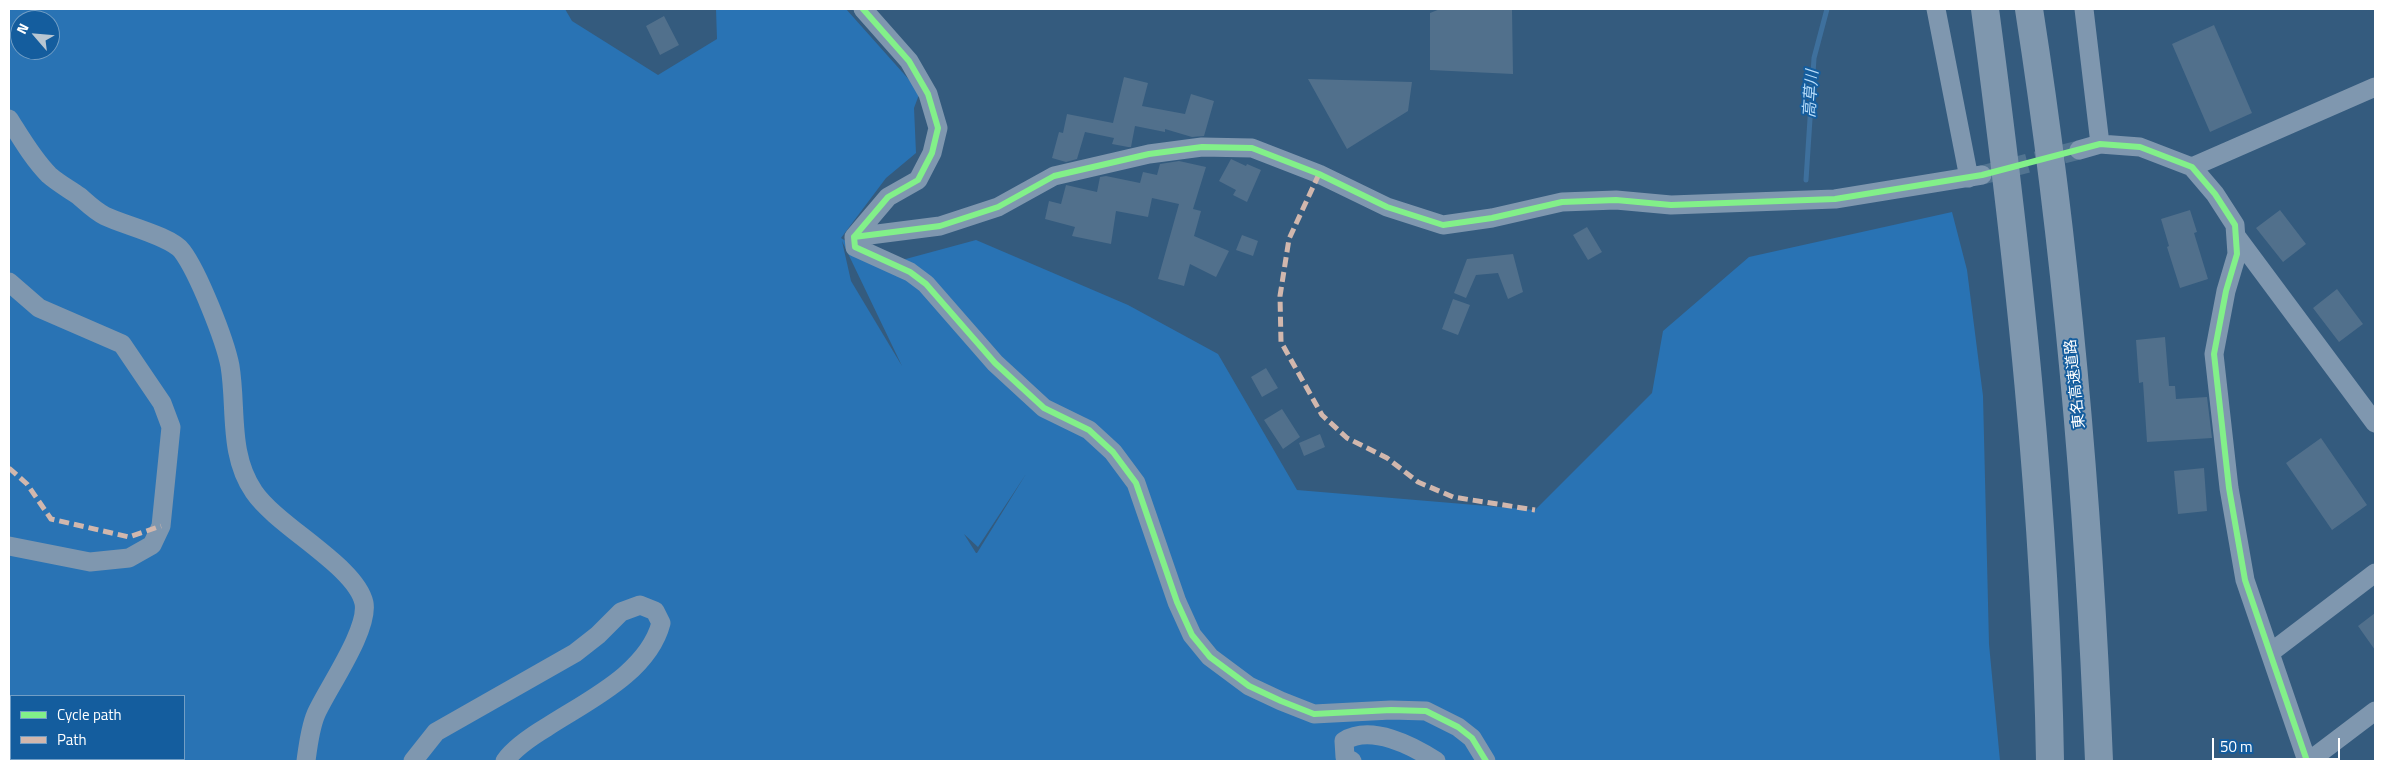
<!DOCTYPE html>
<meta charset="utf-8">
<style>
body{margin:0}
#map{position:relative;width:2384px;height:770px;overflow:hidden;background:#345b7e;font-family:"Titillium Web",sans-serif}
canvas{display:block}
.frame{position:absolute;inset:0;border:10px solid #fff;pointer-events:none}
.legend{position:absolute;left:10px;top:695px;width:175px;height:65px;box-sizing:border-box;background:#145d9e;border:1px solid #729ec5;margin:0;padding:6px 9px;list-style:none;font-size:15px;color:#fff}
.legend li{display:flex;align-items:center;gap:10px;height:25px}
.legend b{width:25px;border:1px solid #729ec5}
.north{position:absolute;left:10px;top:10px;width:50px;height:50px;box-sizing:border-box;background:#145d9e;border:1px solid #729ec5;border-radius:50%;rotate:297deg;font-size:14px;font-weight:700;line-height:20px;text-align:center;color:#fff}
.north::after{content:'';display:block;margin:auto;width:18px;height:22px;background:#b8c6d2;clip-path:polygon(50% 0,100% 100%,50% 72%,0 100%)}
.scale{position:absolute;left:2212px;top:738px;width:128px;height:22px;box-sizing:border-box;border:2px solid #fff;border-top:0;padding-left:6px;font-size:15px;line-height:18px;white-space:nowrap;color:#fff;-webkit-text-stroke:4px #145d9e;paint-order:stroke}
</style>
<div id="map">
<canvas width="2384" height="770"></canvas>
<div class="frame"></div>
<ul class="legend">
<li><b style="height:6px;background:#82f089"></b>Cycle path</li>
<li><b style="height:6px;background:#d1b7ad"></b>Path</li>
</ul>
<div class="north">N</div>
<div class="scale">50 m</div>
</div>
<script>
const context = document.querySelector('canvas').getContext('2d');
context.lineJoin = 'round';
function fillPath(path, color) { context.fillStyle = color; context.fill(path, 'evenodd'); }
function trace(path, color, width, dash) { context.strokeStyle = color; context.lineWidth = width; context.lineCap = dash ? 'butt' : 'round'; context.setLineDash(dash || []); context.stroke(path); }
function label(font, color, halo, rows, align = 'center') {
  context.font = font + ' "Titillium Web","Noto Sans JP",sans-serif'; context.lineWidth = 4; context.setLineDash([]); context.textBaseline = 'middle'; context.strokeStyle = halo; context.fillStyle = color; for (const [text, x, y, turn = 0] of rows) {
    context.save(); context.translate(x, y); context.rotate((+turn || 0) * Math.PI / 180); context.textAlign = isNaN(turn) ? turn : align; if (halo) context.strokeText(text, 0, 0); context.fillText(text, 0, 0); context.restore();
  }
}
fillPath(new Path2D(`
 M9,9H565L572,21L658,75L717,39L716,9H846L920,92L914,108L916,153L886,178L841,238L933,296L902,260L976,240L1128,305L1218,354L1297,490L1535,510L1652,393L1663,331L1749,257L1952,212L1967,270L1983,396L1989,644L2000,761H9ZM20,20H50V50H20ZM842,241L902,366L851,281ZM1026,474L977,553H976L964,534L978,547ZM11,696H184V759H11Z`), '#2973b4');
trace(new Path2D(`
 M1806,180L1814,58L1827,9`), '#3e709d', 5);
fillPath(new Path2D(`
 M1440,9H1512L1513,74L1430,70V13Z
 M664,16L679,45L660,55L646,26Z
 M2214,25L2252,113L2210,132L2172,44Z
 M1124,77L1148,83L1142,106L1185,114L1191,94L1214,101L1204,136L1192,137L1165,129V132L1135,126L1131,147H1128L1112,144L1114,138L1085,132L1077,159L1066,162L1052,158L1059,132L1063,133L1067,114L1113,123Z
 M1308,79L1412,82L1408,111L1347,149Z
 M1231,159L1246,166L1247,164L1261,170L1247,202L1233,195L1236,190L1219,181Z
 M1179,161L1206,167L1193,209L1201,211L1194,236L1229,251L1216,277L1190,264L1184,286L1158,279L1179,204L1152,198L1148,217L1116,211L1111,244L1072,236L1075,227L1045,219L1049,201L1061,204L1066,185L1097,192L1100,177L1106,176L1140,183L1143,172L1157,175L1160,164Z
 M2190,210L2197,232L2194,233L2208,279L2180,288L2167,247L2169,246L2161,219Z
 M2280,210L2306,244L2283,262L2256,228Z
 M1587,227L1602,252L1588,260L1573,235Z
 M1242,235L1258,241L1253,256L1236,250Z
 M1513,254L1523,292L1508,299L1498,273L1476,275L1466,298L1454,293L1467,259Z
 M2337,289L2363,324L2339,342L2313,308Z
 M1453,299L1470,305L1458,335L1442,329Z
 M2165,337L2169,386H2175L2176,399L2207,397L2212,438L2147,442L2143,382L2139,383L2136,340Z
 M1266,368L1278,388L1262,397L1251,377Z
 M1282,409L1300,437L1283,449L1264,420Z
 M1320,434L1325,447L1304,456L1299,443Z
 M2321,438L2367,505L2332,530L2286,463Z
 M2204,468L2207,511L2178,514L2174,471Z
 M2375,613V650L2358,626Z`), '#51708c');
trace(new Path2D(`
 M1982,175L2079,150`), '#527491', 19, [19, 9]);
trace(new Path2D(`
 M863,9L909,61L928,94L938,128L932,153L918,180L888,197L854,237L855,247L910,272L926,284L995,363L1044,408L1089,430L1113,452L1136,483L1177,602L1192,635L1210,657L1249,686L1281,701L1314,714L1391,710L1426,711L1458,727L1472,738L1486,761
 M1936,9L1969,178
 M2084,9L2100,144
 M9,119C21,138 33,159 49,175C58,183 69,189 79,196C87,203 95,211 105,216C123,225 171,236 182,251C198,272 225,340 230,366C237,409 228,454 254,492C278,527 356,566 364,603C369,630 327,689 316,714C310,728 308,746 306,761
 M2079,150L2100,144L2140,147L2192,167L2215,194L2235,225L2237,254L2226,291L2214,354L2229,488L2245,580L2307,761
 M2192,167L2375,87
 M2236,236L2375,423
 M854,237L940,226L998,207L1054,176L1149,154L1202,147L1252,148L1319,174L1387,207L1443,225L1492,218L1562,202L1616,200L1671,205L1835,199L1982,175
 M9,282L39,308L122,344L162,403L171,427L161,526L152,545L129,558L90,562L9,546
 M2270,653L2375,573
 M413,761L436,732L575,653L598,635L621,612L640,605L655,611L661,623C648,673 587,701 547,727C532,736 515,747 505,761
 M1352,761L1345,757L1344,741C1371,724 1413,746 1436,761
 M2309,761L2375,711`), '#7f97af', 19);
trace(new Path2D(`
 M1985,9C2018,258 2046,509 2050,761
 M2029,9C2068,259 2089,508 2099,761`), '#7f97ae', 28);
trace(new Path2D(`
 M1319,174L1289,239L1280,296L1281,342L1322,415L1347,438L1387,458L1418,482L1453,497L1535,510
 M9,468L27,484L51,519L129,537L161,526`), '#d1b7ad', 5, [10, 5]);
trace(new Path2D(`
 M863,9L909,61L928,94L938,128L932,153L918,180L888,197L854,237L855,247L910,272L926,284L995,363L1044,408L1089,430L1113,452L1136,483L1177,602L1192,635L1210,657L1249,686L1281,701L1314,714L1391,710L1426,711L1458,727L1472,738L1486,761
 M854,237L940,226L998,207L1054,176L1149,154L1202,147L1252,148L1319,174L1387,207L1443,225L1492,218L1562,202L1616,200L1671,205L1835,199L1982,175L2100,144L2140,147L2192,167L2215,194L2235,225L2237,254L2226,291L2214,354L2229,488L2245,580L2307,761`), '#82f089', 6);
label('15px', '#fff', '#145d9e', [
 ["東名高速道路",2076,384,-96]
]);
label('italic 16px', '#b7dcfa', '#145d9e', [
 ["高草川",1812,94,-86]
]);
</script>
